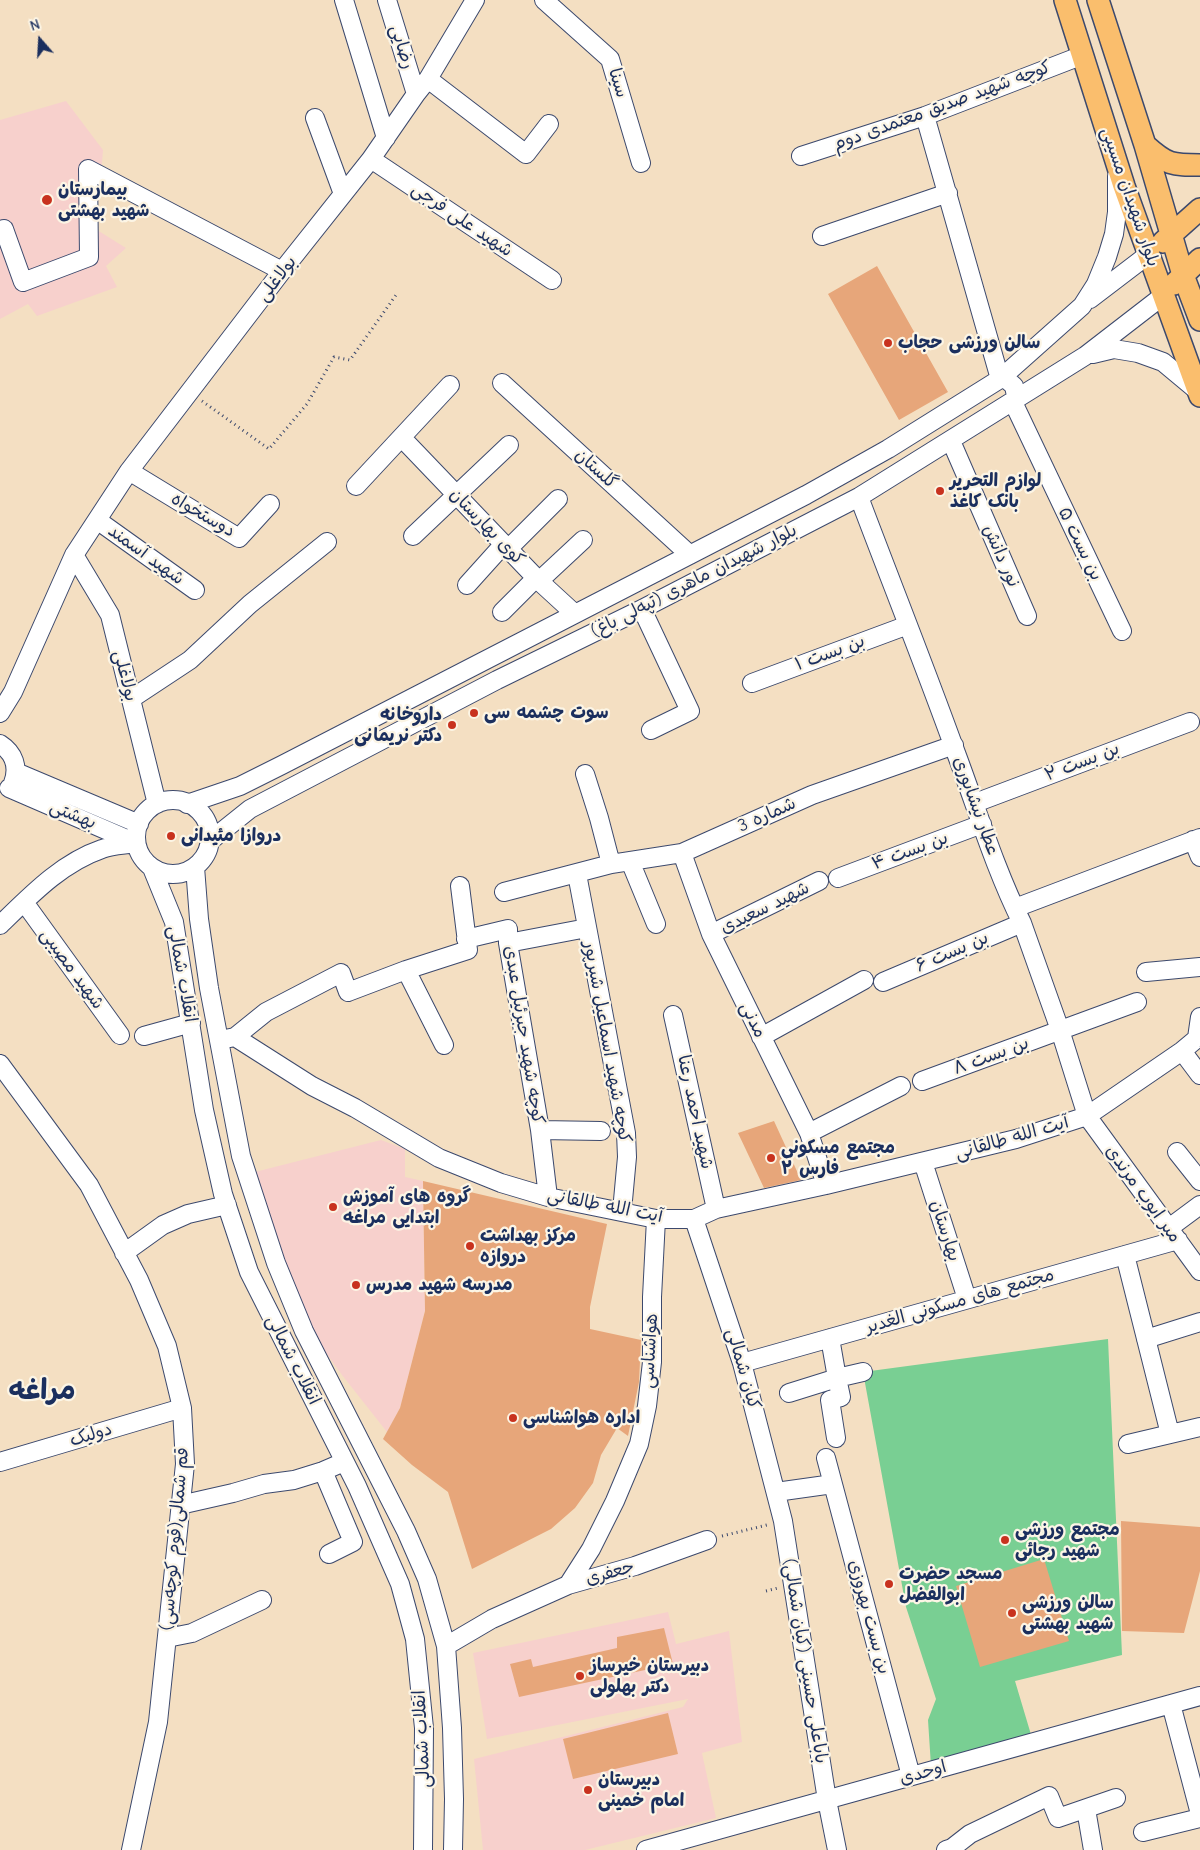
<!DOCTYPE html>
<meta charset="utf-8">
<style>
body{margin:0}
#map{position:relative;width:1200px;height:1850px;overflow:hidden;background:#f4dfc2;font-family:"Comic Neue",sans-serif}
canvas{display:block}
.north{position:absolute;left:15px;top:15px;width:50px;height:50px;-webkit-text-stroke:4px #fcf5e5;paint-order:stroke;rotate:341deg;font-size:14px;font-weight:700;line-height:20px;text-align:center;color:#1b2f5e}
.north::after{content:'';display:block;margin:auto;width:18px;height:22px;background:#1b2f5e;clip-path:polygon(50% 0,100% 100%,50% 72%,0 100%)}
</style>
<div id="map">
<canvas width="1200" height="1850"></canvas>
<div class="north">N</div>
</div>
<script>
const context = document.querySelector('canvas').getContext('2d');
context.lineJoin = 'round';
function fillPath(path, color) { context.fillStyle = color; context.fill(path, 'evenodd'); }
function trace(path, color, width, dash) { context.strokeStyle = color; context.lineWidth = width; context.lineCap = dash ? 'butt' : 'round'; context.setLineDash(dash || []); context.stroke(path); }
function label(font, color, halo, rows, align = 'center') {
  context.font = font + ' "Comic Neue","Playpen Sans Arabic",sans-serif'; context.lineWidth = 4.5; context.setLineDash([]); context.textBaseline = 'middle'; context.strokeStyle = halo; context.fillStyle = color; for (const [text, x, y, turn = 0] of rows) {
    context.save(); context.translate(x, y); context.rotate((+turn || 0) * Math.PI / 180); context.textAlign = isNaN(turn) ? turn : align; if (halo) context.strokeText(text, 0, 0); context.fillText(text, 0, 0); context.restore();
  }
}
fillPath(new Path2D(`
 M66,101L103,150L101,175L89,225L126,248L106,266L117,287L37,316L28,304L0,319V120Z
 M381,1140L405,1149V1177L423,1181L425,1311L400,1408L387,1432L342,1375L311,1332L247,1174Z
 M668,1612L676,1644L729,1631L742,1742L702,1753L716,1818L585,1850H483L474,1759L683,1707L688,1699L487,1739L473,1653Z`), '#f7d0cc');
fillPath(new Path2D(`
 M1108,1339L1122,1655L1015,1681L1032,1738L931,1766L928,1720L936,1699L906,1607L863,1372Z`), '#79cf93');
fillPath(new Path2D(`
 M877,266L948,392L899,420L828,294Z
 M774,1121L801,1180L764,1188L738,1133Z
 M423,1181L607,1224L590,1307V1329L641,1340L639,1382L628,1436L617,1428L601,1455L593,1483L575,1508L551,1529L472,1569L448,1492L412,1465L383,1439L400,1408L425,1311Z
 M1121,1521L1200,1527V1571L1184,1633L1122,1631Z
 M1044,1559L1069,1641L980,1667L956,1586Z
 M664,1628L673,1664L519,1697L510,1664L531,1659L533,1667L617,1648V1637Z
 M668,1713L678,1754L573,1779L563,1739Z`), '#e7a67a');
const minor = new Path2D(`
 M344,0L386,138
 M387,0L416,94
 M544,0L610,59L641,163
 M428,79L526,154L549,124
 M925,116L1000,379H1006L1014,386L1016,396L1013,402L1122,631
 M315,118L343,194
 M801,156L925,116L1083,55
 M371,159L552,280
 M0,230L4,229L23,282L89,257L88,169L282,271
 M822,236L948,193
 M1090,299L1149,254
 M1093,354L1114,349L1138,353L1163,362L1199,392
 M502,383L690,555
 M402,438L539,581L575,614
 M951,441L1027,616
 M129,471L239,538L270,504
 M356,486L450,385
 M859,497C891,582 925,667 956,753C977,809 995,869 1022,923L1060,1030L1087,1116L1200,1271
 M97,520L195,590
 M413,536L509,445
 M508,549L558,499
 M74,555L110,615L157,804
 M539,581L583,540
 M467,585L503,545
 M642,609L690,711L651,730
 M502,612L536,578
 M752,683L908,625
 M131,699L190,660L250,604L327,542
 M0,713L13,692L74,555L129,471L282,271L371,159L416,94L428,79L475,0
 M0,744C14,753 19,767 13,783
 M16,772L139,824
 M585,774L599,818L611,864
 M9,788L136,843
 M136 837a37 37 0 1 1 74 0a37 37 0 1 1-74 0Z
 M975,803L1190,722
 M187,804L240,786L282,765L806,495L888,449L1000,379L1082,306L1096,284L1107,257L1114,234L1117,212V176
 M1193,840L1200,857
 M210,841L250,809L497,680L642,609L859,497L1085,356L1164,295
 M682,853L711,934L809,1133L826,1185
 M630,861L656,924
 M195,867L199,919L209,988L241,1156L276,1263L304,1331L406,1531L427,1579L446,1646L452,1728L454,1799L453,1850
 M152,868L174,922L204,1110L223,1194L249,1272L357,1486L400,1584L415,1639L424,1728L423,1850
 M577,874L626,1133L627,1157L622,1211
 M838,878L982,824
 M504,892L611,864L682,853L812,795L954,745
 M24,902L120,1035
 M1015,908L1200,838
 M0,925C30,896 61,863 102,849C112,845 125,845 136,843
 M711,934L819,881
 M466,939L508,929V943L540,1130L548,1197
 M508,943L587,928
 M406,970L444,1045
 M1146,972L1200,967
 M883,982L1022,923
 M673,1015L716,1209
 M144,1036L191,1023
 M235,1037L266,1012L341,973L348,992L406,970L468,950L460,886
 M761,1037L864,980
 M1197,1038L1200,1017
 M220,1040L235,1037L312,1086L355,1108L439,1158L501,1183L548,1197L656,1219H694L716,1209L826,1185L1016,1139L1087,1116L1182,1051L1200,1036
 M1182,1051L1200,1075
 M0,1064L89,1185L139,1280L167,1346L182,1408L185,1464L158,1722L131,1850
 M922,1081L1137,1002
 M540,1130L601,1131
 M809,1133L901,1086
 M1177,1152L1200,1181
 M923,1162L967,1299
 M694,1219L742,1363L783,1521L827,1800L837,1850
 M1169,1228L1200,1205
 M124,1253L163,1225L188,1214L227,1205
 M1125,1255L1170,1434
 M830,1338L837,1378L863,1372
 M1146,1339L1200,1322
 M742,1363L1178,1240
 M789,1393L837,1378L841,1397L830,1400L836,1438
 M1128,1444L1200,1427
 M826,1458L911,1776
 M0,1462L182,1408
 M323,1471L353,1542L329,1554
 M776,1492L833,1484
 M180,1505L233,1493L264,1484L294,1480L323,1471L344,1462
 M568,1585L591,1549L615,1501L639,1444L647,1406L652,1362V1297L656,1219
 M167,1638L192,1633L262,1600
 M446,1646L492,1619L568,1585L635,1566L707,1540
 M1171,1704L1200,1814
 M1086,1809L1093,1850
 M1143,1832L1200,1818
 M646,1850L1200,1696
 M946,1850L952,1848L970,1834L1049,1796L1058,1818L1116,1798`);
const major = new Path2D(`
 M1065,0L1124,186L1200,396
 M1098,0L1145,145L1183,275L1200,320
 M1145,145C1167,165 1172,165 1200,165
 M1163,242L1200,209
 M1174,284L1200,259`);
trace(minor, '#3c496d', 20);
trace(major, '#3c496d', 24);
trace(new Path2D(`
 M202,401L269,449L307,404L334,357L350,360L396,295
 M722,1536L767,1525
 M766,1591L778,1588`), '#3c496d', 3, [1, 4]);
trace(minor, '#fff', 18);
trace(major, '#fabe6d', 21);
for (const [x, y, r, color] of [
 [47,200,6,"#c8321e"],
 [888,343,5,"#c8321e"],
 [940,491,5,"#c8321e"],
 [474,713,5,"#c8321e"],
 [452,725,5,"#c8321e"],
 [171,836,5,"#c8321e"],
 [771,1158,5,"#c8321e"],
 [333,1207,5,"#c8321e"],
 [470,1246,5,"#c8321e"],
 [356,1285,5,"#c8321e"],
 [513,1418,5,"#c8321e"],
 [1005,1540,5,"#c8321e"],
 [889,1584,5,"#c8321e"],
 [1012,1613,5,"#c8321e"],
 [580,1676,5,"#c8321e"],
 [588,1790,5,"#c8321e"]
]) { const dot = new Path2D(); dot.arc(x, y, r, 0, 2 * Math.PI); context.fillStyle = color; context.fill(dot); trace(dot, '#fcf5e5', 2); }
label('18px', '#1b2f5e', '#fcf5e5', [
 ["رضایی",402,47,73],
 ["سینا",618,83,73],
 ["کوچه شهید صدیق معتمدی دوم",942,106,-20],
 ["بلوار شهیدان مسیبی",1130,197,71],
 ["شهید علی فرجی",462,220,34],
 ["بولاغلی",277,279,-52],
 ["گلستان",596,469,42],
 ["دوستخواه",203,515,30],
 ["کوی بهارستان",487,527,46],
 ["بن بست ۵",1080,544,64],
 ["شهید آسمند",146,555,36],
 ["نور دانش",1001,556,66],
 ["بلوار شهیدان ماهری (تپه‌لی باغ)",694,581,-27],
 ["بن بست ۱",830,653,-20],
 ["بولاغلی",125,676,76],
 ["بن بست ۲",1082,762,-21],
 ["عطار نیشابوری",976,806,70],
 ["بهشتی",73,815,23],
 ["شماره 3",767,815,-24],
 ["بن بست ۴",910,851,-20],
 ["شهید سعیدی",765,908,-26],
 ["بن بست ۶",952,952,-23],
 ["شهید مصیبی",72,969,54],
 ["انقلاب شمالی",182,974,80],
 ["مدنی",753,1020,64],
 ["کوچه شهید جبرئیل عبدی",524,1035,81],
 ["کوچه شهید اسماعیل شیرپور",607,1042,80],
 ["بن بست ۸",991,1056,-20],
 ["شهید احمد رعنا",695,1112,78],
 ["آیت الله طالقانی",1012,1138,-16],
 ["میر ایوب مرندی",1143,1194,54],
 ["آیت الله طالقانی",605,1206,11],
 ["بهارستان",945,1231,72],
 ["مجتمع های مسکونی الغدیر",960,1301,-16],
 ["هواشناسی",650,1351,-87],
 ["انقلاب شمالی",293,1360,63],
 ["کیان شمالی",743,1369,74],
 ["دولیک",91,1435,-17],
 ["قم شمالی(قوم کوچه‌سی)",175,1539,-85],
 ["جعفری",610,1573,-16],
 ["بن بست بهروزی",869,1617,75],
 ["باباعلی حسینی (کیان شمالی)",805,1661,81],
 ["انقلاب شمالی",422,1739,-93],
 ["اوحدی",923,1773,-16]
]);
label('bold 18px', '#1b2f5e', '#fcf5e5', [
 ["بیمارستان",58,190],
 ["شهید بهشتی",58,211],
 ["سالن ورزشی حجاب",898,343],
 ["لوازم التحریر",950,481],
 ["بانک کاغذ",950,502],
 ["سوت چشمه سی",484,713],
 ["داروخانه",442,715,"right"],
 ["دكتر نریمانی",442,736,"right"],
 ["دروازا مئیدانی",181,836],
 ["مجتمع مسکونی",781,1148],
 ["فارس ۲",781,1169],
 ["گروه های آموزش",343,1197],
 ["ابتدایی مراغه",343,1218],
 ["مرکز بهداشت",480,1236],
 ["دروازه",480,1257],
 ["مدرسه شهید مدرس",366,1285],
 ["اداره هواشناسی",523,1418],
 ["مجتمع ورزشی",1015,1530],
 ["شهید رجائی",1015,1551],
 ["مسجد حضرت",899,1574],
 ["ابوالفضل",899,1595],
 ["سالن ورزشی",1022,1603],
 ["شهید بهشتی",1022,1624],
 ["دبیرستان خیرساز",590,1666],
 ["دکتر بهلولی",590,1687],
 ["دبیرستان",598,1780],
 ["امام خمینی",598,1801]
], 'left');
label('bold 28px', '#1b2f5e', '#fcf5e5', [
 ["مراغه",42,1391]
]);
</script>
